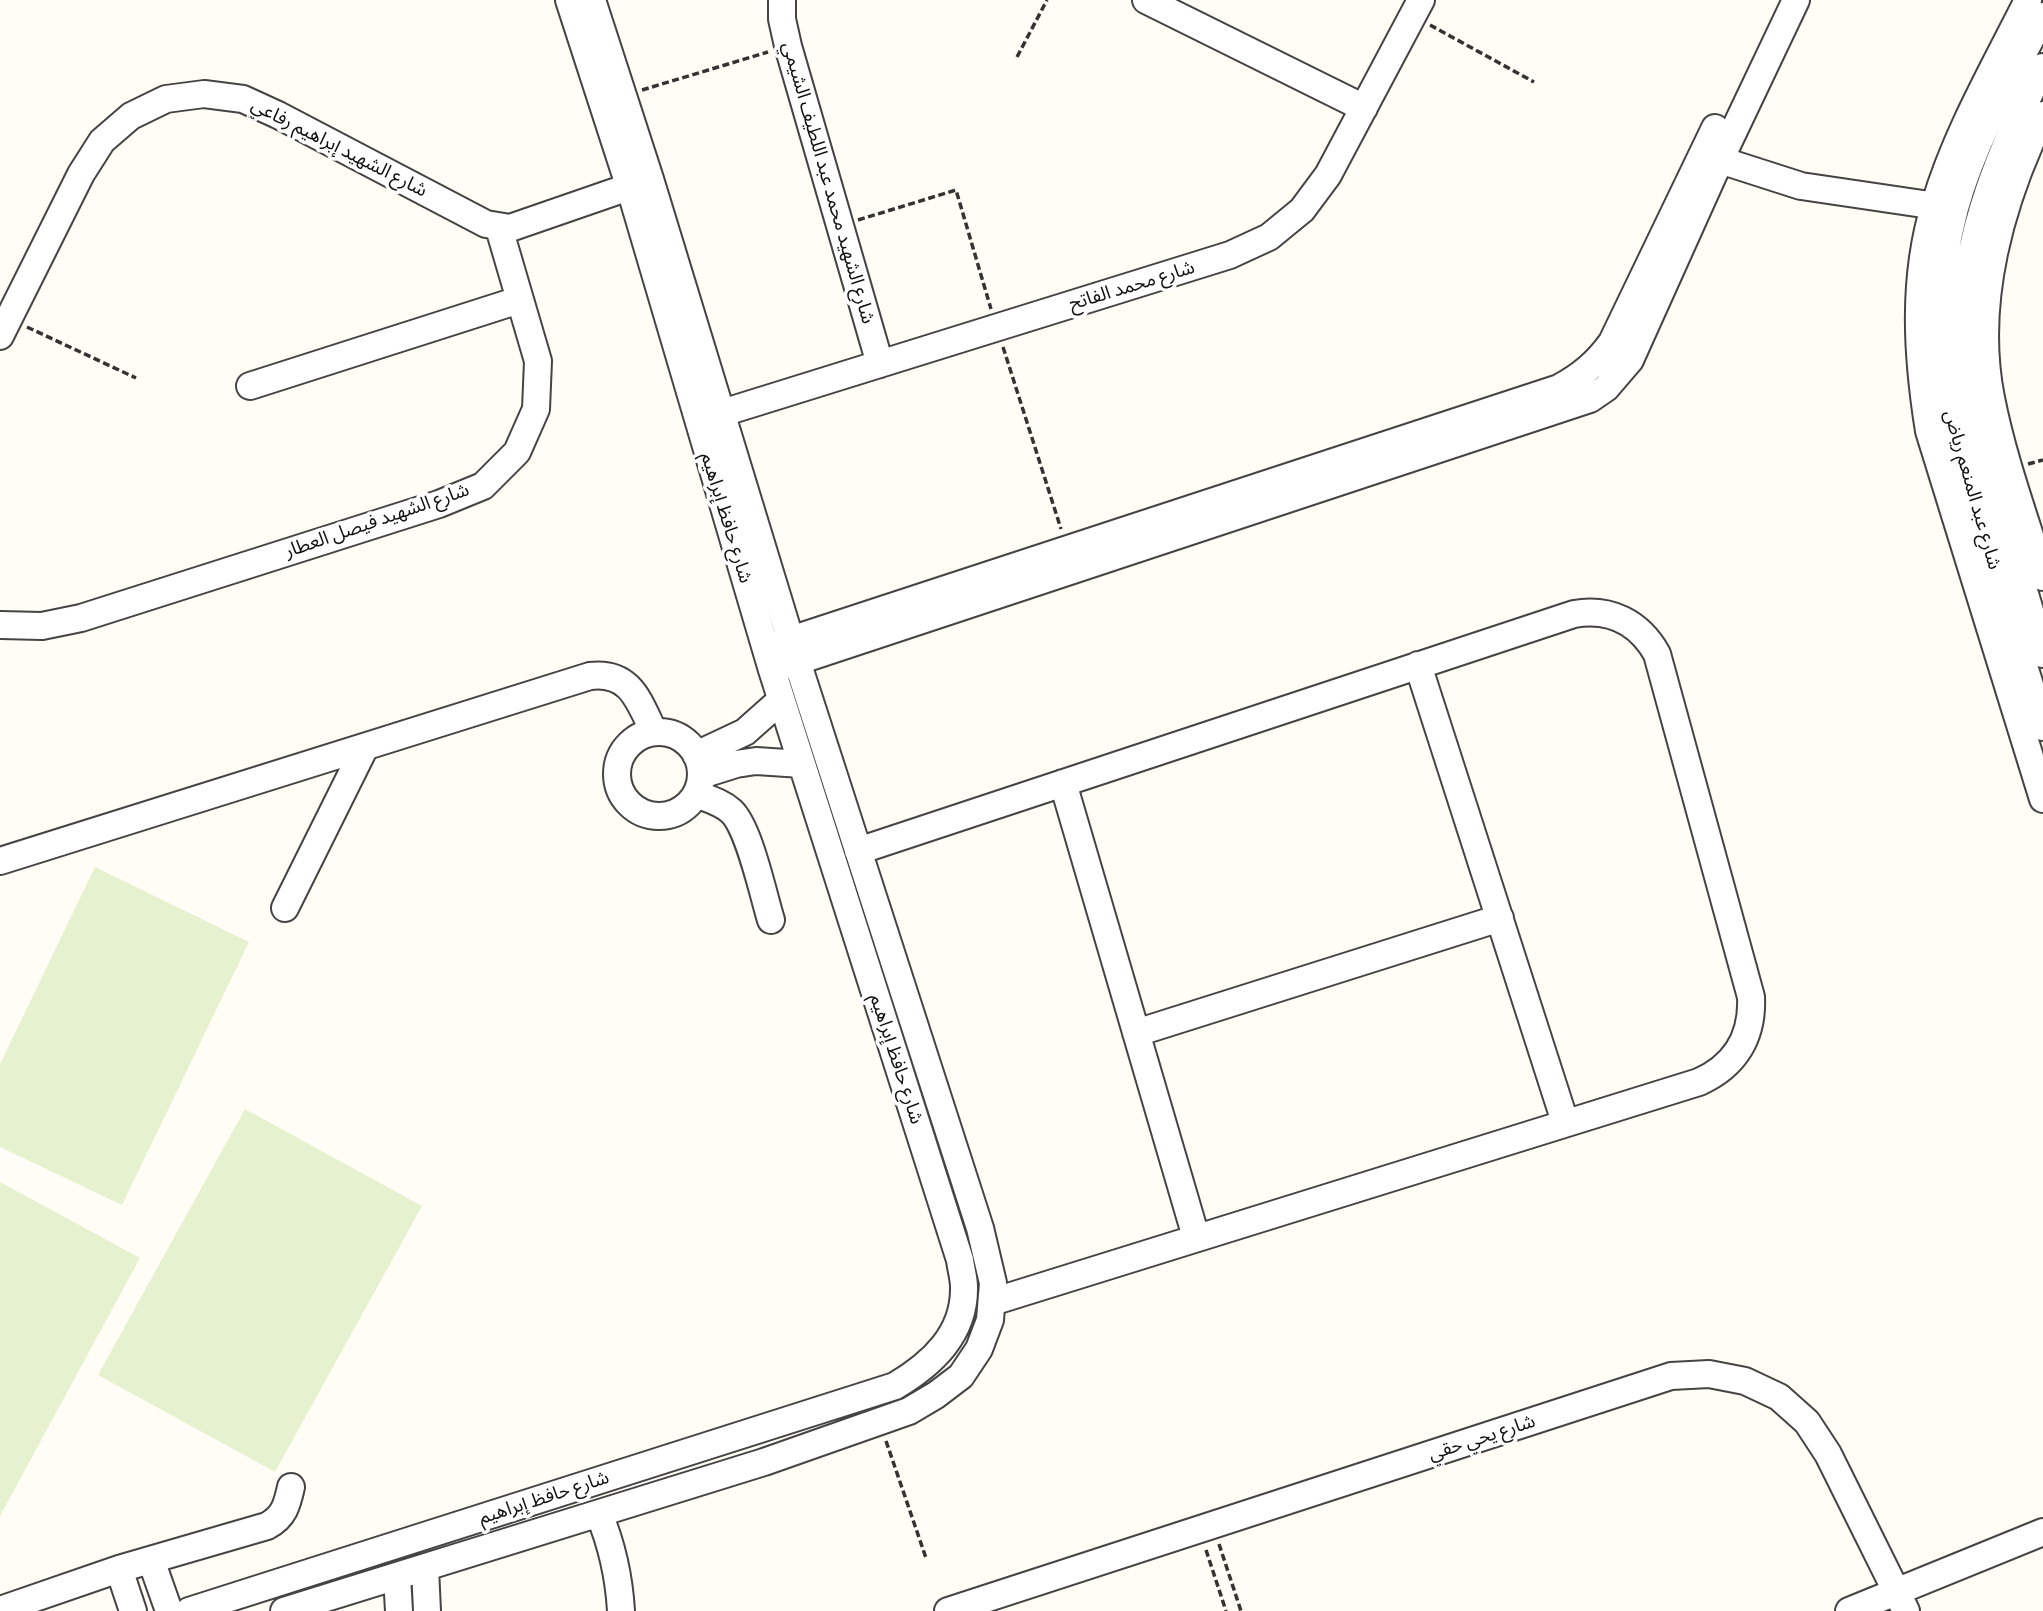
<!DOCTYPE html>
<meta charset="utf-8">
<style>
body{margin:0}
canvas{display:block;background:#fffdf5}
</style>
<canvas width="2043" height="1611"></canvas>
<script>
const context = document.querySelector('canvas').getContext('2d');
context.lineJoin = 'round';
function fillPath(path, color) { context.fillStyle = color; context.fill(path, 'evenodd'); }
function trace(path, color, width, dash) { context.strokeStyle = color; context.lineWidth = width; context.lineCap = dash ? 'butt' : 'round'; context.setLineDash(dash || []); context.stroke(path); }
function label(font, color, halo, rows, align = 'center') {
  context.font = font + ' Bitter,"Noto Sans Arabic",serif'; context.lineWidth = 7; context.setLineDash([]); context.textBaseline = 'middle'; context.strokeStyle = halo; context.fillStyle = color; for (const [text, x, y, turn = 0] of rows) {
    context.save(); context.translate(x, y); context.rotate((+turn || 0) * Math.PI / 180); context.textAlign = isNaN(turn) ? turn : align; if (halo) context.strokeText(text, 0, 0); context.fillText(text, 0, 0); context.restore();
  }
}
fillPath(new Path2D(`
 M95,867L249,942L122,1205L0,1147V1064Z
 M245,1109L422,1206L275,1472L98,1375Z
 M0,1182L140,1258L0,1516Z`), '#e6f2cf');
const minor = new Path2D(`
 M782,0V19L788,46L880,364
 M1146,0L1364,108
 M2028,0C1995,66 1956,133 1935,204C1912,278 1917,356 1929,431L2043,799
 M2043,16C2010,78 1974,140 1955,208C1921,333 1951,432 1988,550C2006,609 2025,668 2043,727
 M2043,67C1995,160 1957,254 1964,361C1968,409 1983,455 1997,501C2012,552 2028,603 2043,654
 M2043,115C2001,201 1972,302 1991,398C2003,459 2025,518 2043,577
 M1720,160L1801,186L1950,208
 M0,336L81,174L102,141L131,116L166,99L204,94L243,99L278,115L486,224L510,228L646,181
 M250,386L519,300
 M706,418L1230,255L1269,237L1302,210L1328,175L1421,0
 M0,625L42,626L81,618L439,504L483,486L517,452L536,409L538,361L499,228
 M775,645L1559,388C1581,376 1597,363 1612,342L1715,128
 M1418,665L1565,1122
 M780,667L1590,399L1606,388L1630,360L1720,160L1796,0
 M617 774a42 42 0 1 1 84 0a42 42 0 1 1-84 0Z
 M696,755L745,732L781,700
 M701,775L736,764L756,761L802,764
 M1063,783L1196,1237
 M696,794C709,799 721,802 731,811C749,827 763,894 771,920
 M858,851L1574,614C1610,608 1639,622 1657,654L1751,997C1753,1037 1735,1066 1699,1082L992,1302
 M0,861L590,676C631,671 639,702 654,732
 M285,908L365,747
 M1136,1033L1500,918
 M599,1514C612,1545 619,1577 621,1611
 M151,1560L169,1611
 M425,1568L427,1611
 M119,1569L133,1611
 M397,1576L399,1611
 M0,1610L119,1569L267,1526C284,1517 287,1505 291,1487
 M189,1611L895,1386C932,1364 965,1334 964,1287C964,1278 961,1269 960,1260L772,670L629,185L569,0
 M284,1611L764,1462L909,1411L936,1395L961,1376L979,1349L990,1320L993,1283L980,1228L797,661L650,179L592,0
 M948,1611L1671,1376L1709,1374L1745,1381L1779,1397L1807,1422L1828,1454L1906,1611
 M1849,1611L2043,1532`);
trace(minor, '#444', 30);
trace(new Path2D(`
 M1430,25L1534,82
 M1017,57L1047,0
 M642,90L768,52
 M858,220L956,190L991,309
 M27,327L136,378
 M1003,347L1061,529
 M2028,464L2043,460
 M886,1441L926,1558
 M1219,1544L1241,1611
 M1206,1550L1226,1611`), '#333', 3.5, [7, 3.5]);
trace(minor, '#fff', 26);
label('19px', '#111', '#fff', [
 ["شارع الشهيد إبراهيم رفاعي",339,148,27],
 ["شارع الشهيد محمد عبد اللطيف الشيمي",828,183,74],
 ["شارع محمد الفاتح",1132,286,-17],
 ["شارع عبد المنعم رياض",1972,490,74],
 ["شارع حافظ إبراهيم",726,518,73],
 ["شارع الشهيد فيصل العطار",377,521,-19],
 ["شارع حافظ إبراهيم",896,1059,72],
 ["شارع يحي حقي",1482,1438,-18],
 ["شارع حافظ إبراهيم",544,1498,-18]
]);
</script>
